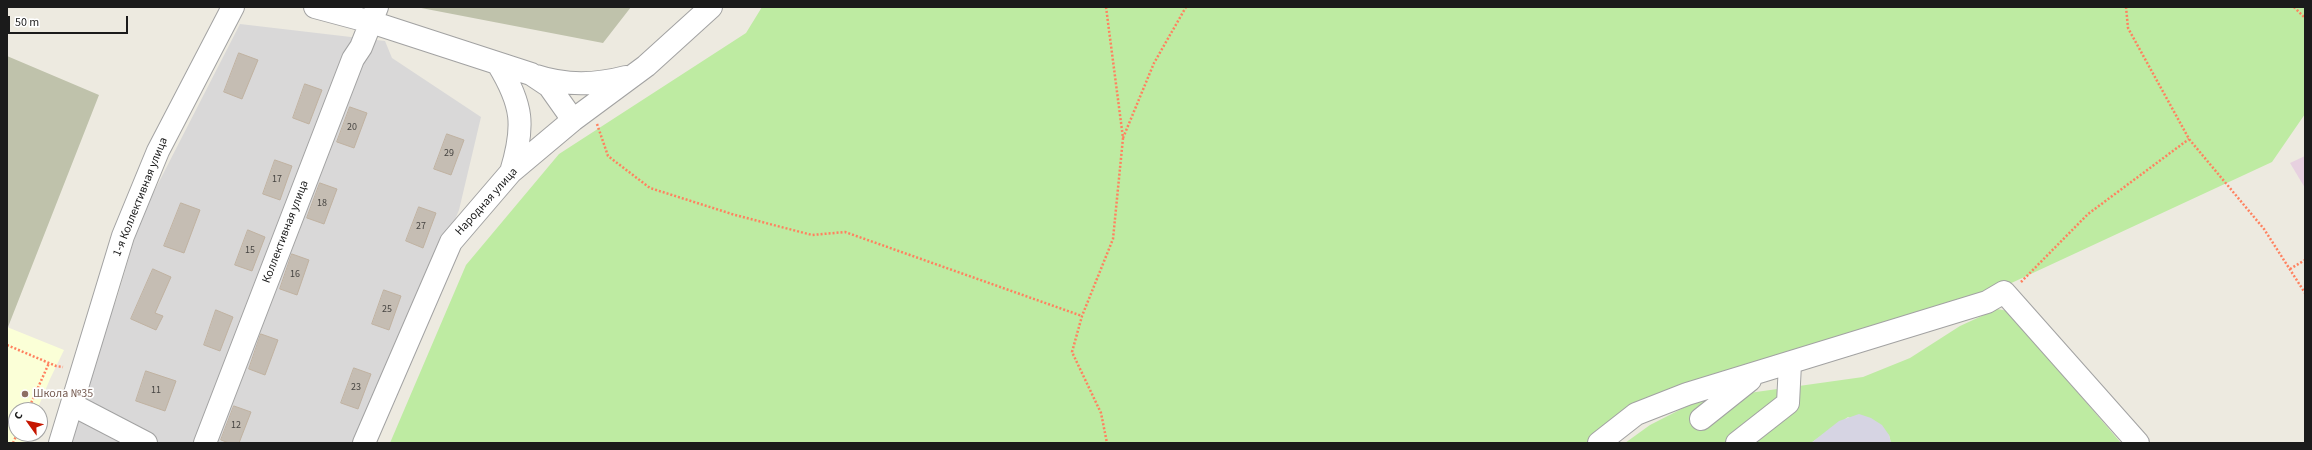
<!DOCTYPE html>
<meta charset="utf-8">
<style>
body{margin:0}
#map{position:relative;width:2312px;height:450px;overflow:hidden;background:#edeae0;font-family:"Source Sans 3",sans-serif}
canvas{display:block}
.frame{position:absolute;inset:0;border:8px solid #1b1b1b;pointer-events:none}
.north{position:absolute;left:8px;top:402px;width:40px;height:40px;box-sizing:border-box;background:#fff;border:1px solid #a4a4a4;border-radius:50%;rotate:303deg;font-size:11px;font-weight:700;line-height:16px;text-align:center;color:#1b1b1b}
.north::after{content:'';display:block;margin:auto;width:14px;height:18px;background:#c61600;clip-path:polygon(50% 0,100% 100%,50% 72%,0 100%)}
.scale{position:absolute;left:8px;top:16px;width:120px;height:18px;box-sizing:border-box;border:2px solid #1b1b1b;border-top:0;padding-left:5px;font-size:12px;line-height:14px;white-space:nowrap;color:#1b1b1b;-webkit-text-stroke:3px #fff;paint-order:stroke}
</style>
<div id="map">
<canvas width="2312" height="450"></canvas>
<div class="frame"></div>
<div class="north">С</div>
<div class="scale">50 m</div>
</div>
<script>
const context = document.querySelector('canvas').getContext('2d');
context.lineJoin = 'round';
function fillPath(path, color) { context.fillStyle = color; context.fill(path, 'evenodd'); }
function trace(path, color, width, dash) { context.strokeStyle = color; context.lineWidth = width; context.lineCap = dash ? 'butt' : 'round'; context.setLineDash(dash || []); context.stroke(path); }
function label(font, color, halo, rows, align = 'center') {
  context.font = font + ' "Source Sans 3",sans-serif'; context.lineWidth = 3.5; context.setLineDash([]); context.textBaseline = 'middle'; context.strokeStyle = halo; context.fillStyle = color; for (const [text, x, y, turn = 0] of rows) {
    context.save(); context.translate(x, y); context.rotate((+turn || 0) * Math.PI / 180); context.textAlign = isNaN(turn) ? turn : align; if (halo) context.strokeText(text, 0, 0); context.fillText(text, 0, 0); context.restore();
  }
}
fillPath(new Path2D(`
 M240,24L385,41L392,58L481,117L459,210L363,443H61L117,298L141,217Z`), '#d9d8d8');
fillPath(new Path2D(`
 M2305,156V188L2290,163Z`), '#e7d1e0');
fillPath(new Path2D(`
 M7,327L64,350L50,379L37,410H16V434H27L24,443H7Z`), '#fbffd7');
fillPath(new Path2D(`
 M416,7H631L603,43Z
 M7,56L99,95L8,327H7Z`), '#bfc2ab');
fillPath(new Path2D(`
 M762,7H2305V114L2272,162L1992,292L1687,384L1594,443H390L466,265L559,154L746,33Z
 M1997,309L2008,311L2121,443H1891L1889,435L1848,417L1811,443H1625L1650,425L1699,400L1863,377L1910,358L1960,326Z`), '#beeba2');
fillPath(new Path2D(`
 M1859,414L1871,418L1882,425L1889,435L1891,443H1811L1839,421Z`), '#d6d4e3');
const building = new Path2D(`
 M239,53L258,60L242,99L224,92Z
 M305,84L322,90L309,124L293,118Z
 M350,107L367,113L354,148L337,142Z
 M447,134L464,140L451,175L434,169Z
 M275,160L292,166L280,200L263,194Z
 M320,183L337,189L324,224L307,218Z
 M181,203L200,210L184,253L164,246Z
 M419,207L436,213L423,248L406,241Z
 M248,230L265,237L252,271L235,265Z
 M292,254L309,260L297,295L280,289Z
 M153,269L171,277L155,313L163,316L156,330L131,319Z
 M384,290L401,296L389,330L372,324Z
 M216,310L233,317L220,351L204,345Z
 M261,334L278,340L265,375L249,369Z
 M354,368L371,374L358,409L341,403Z
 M146,371L176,381L165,411L136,401Z
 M234,406L251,412L239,443H229L221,440Z`);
fillPath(building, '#c5bdb3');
trace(building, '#c0b2a1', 1);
const minor = new Path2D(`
 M315,7L371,22L531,74L549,86L573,120
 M498,64C523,105 525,126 511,172
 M536,76C566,86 596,85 626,77
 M73,405L146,443
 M1701,419L1750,380
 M60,443L123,236L158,151L233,7
 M205,443L353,59L361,47L377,7
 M364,443L451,242L511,172L573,120L646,66L711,7
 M1599,443L1636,414L1687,394L1987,302L2004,292L2138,443
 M1737,443L1788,403L1790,364`);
trace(minor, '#a2a2a2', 24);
trace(new Path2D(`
 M1106,7L1123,138L1113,239L1082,316L1072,352L1101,413L1107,443
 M2126,7L2128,28L2189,139L2264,229L2305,293
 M2294,7L2305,18
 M597,124L608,156L650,188L735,215L812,235L845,232L1082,316
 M1123,138L1154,63L1186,7
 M2290,269L2305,260
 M2021,282L2088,214L2189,139
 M7,345L56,366L63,367
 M28,410L49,363
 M7,422L16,425
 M13,443L17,434`), '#ff815f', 2.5, [2, 2]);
trace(minor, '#fff', 22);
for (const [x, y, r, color] of [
 [25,394,4,"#8d6e63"]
]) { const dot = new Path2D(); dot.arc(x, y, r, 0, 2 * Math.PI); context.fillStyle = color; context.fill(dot); trace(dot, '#fff', 1.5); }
label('10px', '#464441', null, [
 ["20",352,128],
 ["29",449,154],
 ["17",277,180],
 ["18",322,204],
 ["27",421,227],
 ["15",250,251],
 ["16",295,275],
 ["25",387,310],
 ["23",356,388],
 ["11",156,391],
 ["12",236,426]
]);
label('12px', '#1b1b1b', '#fff', [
 ["1-я Коллективная улица",141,197,-68],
 ["Народная улица",487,202,-48],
 ["Коллективная улица",286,232,-69]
]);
label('12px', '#785e54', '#fff', [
 ["Школа №35",33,394]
], 'left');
</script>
